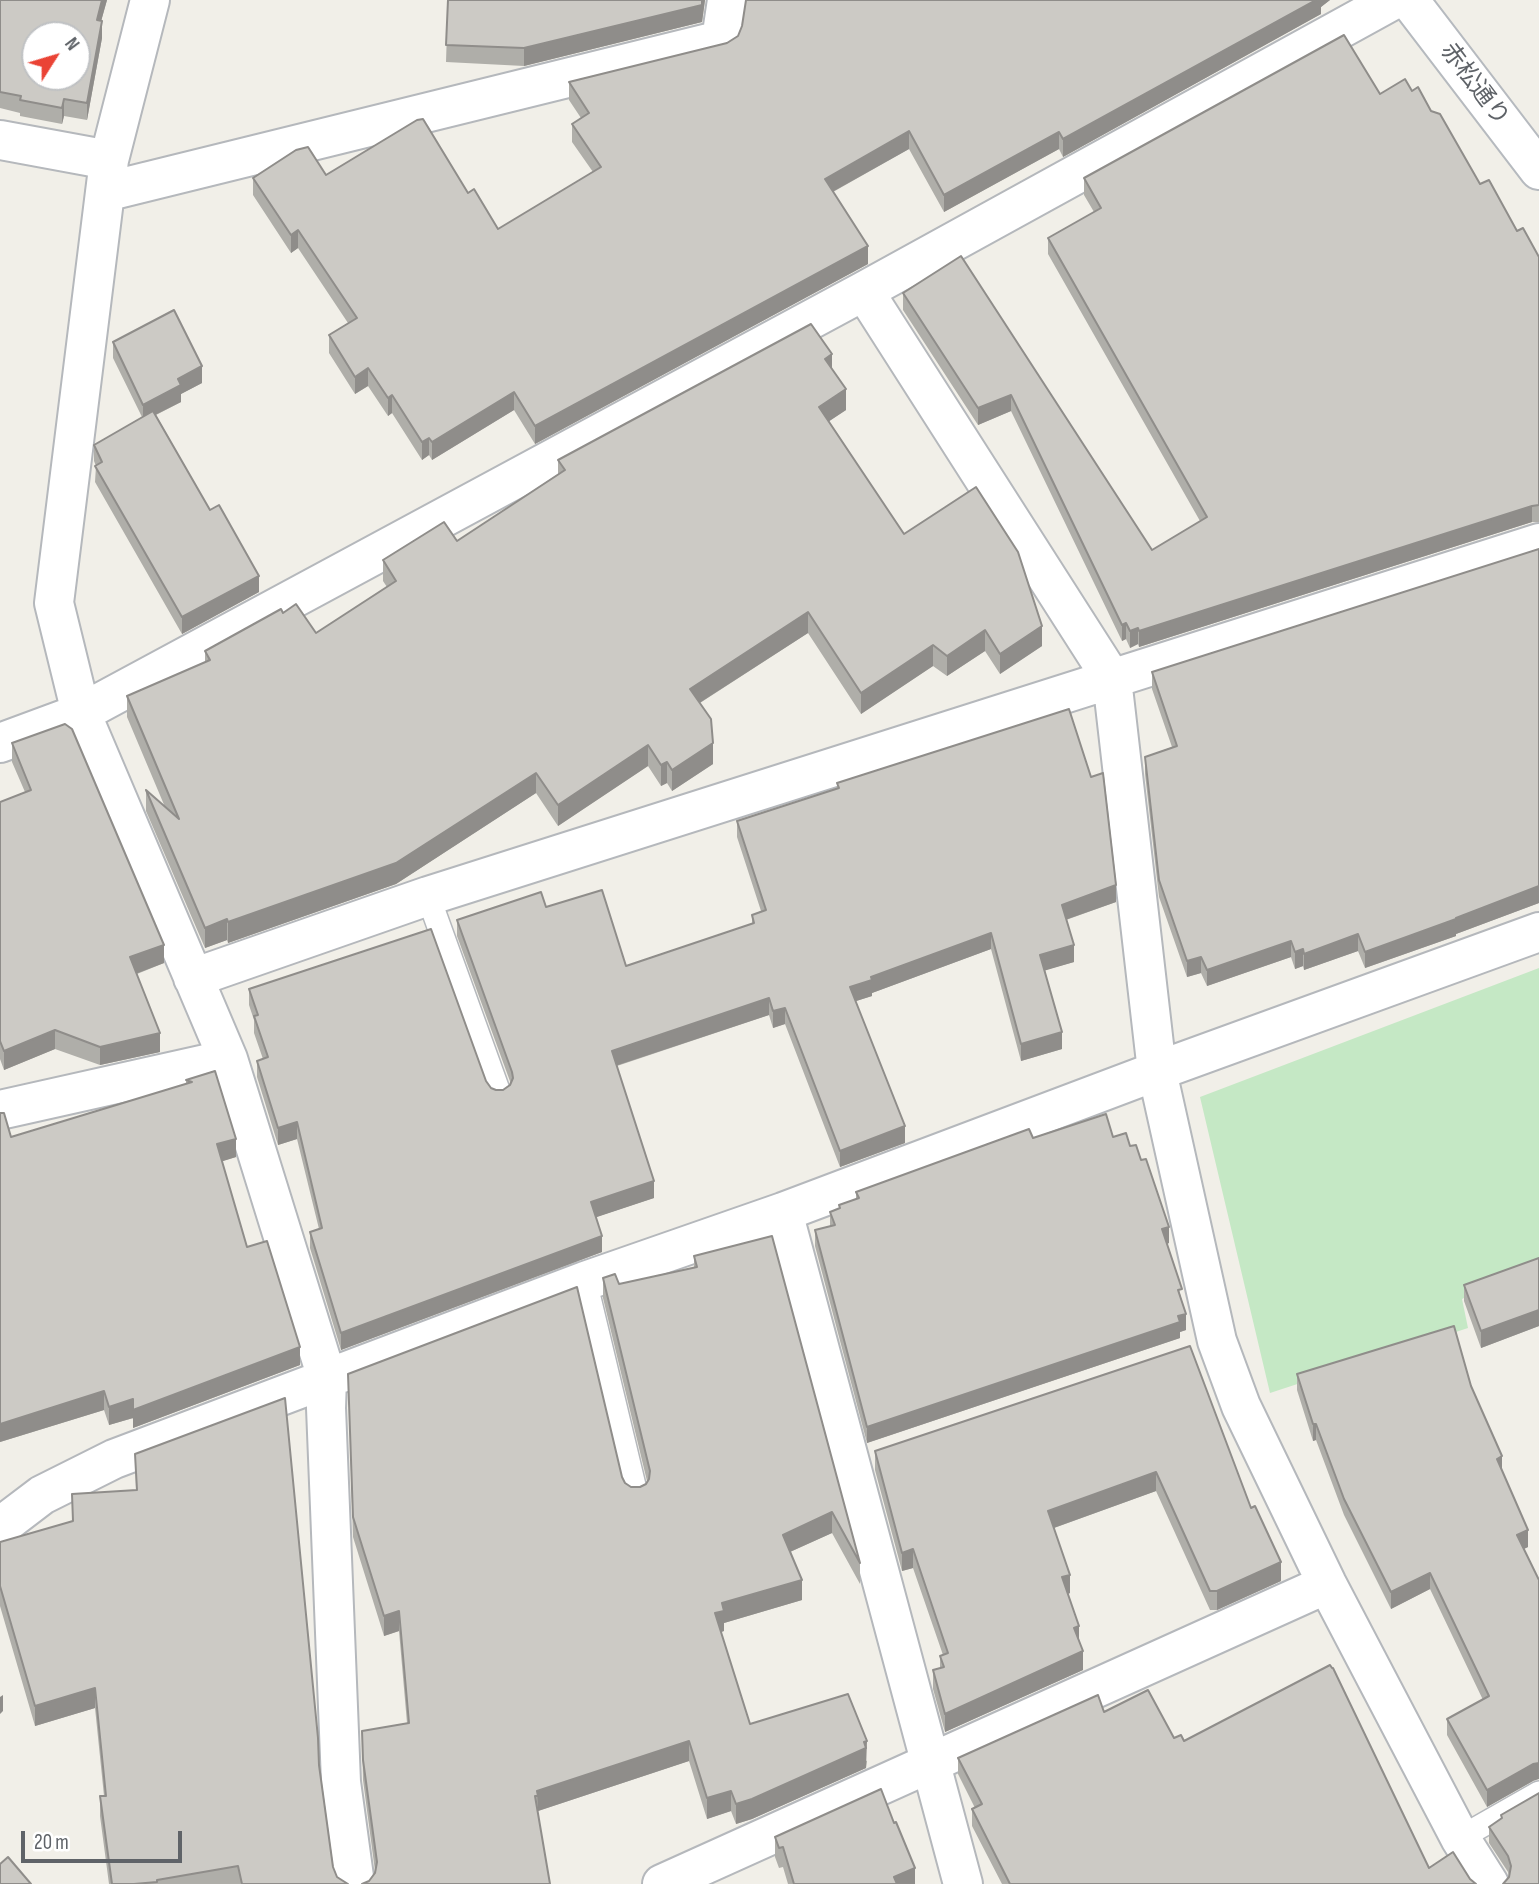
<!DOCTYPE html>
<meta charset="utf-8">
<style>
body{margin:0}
#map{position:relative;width:1539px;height:1884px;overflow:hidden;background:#f1efe8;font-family:"Sofia Sans Condensed",sans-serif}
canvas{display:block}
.north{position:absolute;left:21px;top:21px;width:70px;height:70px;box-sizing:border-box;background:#fff;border:2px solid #bfc1c3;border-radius:50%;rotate:53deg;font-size:19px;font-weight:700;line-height:28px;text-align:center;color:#5f6368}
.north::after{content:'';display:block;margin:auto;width:24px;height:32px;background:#ea4335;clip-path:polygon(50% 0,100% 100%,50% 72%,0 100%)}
.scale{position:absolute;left:21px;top:1831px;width:161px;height:32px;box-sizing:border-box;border:4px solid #5f6368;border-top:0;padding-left:9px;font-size:21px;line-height:24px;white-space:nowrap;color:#5f6368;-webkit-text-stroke:5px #fff;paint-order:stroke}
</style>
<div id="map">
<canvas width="1539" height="1884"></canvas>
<div class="north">N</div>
<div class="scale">20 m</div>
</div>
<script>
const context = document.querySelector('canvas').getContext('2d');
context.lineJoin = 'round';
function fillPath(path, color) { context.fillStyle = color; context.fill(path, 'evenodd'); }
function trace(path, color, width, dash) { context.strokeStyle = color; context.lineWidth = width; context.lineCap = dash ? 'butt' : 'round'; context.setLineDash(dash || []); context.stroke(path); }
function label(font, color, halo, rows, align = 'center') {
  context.font = font + ' "Sofia Sans Condensed","Noto Sans JP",sans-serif'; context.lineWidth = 7; context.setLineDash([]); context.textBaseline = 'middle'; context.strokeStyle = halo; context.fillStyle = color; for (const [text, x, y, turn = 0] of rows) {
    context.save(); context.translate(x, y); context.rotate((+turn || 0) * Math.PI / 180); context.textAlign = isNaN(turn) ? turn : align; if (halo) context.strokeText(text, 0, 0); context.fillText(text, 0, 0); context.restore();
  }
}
fillPath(new Path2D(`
 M1539,968V1260L1462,1299L1468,1328L1270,1393L1200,1097Z`), '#c5e8c5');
const lane = new Path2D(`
 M428,896L499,1093
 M585,1281L636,1494
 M1460,1838L1539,1793`);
const street = new Path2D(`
 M150,0L109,160L54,603L81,713L228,1059L327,1378L326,1408L341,1782L355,1884
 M0,140L109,160
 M105,192L721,40L727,0
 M864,291L1112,679L1157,1071L1217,1341L1241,1406L1327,1584L1460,1838L1489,1884
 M0,743L81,713L864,291L1393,0
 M193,978L428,896L1539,543
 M0,1110L228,1059
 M783,1212L963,1884
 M0,1527L42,1495L114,1459L585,1281L783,1212L1157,1071L1539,932
 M662,1884L1327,1584`);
const secondary = new Path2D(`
 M1409,0L1539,170`);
trace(lane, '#b5b8bc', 26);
trace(street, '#b5b8bc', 42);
trace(secondary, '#b6babf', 42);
trace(lane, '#fff', 23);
trace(street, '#fff', 38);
trace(secondary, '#fff', 38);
fillPath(new Path2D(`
 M0,0H107L101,21L102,38L87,120L64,116L62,124L20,116V113L0,108Z
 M448,0H705L702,22L524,66L446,62Z
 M746,0H1330L1321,7V14L1063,157L1059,149L944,212L909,149L833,192L868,264L535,444L514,410L432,460L429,455L422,460L392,413L388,416L368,386L355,394L329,353V335L348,323L298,248L291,253L253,195V178L326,175L468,193L498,229L593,172L572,142V124L581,118L569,100V82L727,43L738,36L742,26Z
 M1412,91L1431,111L1480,184L1539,257V522H1532L1139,647L1138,644L1130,648L1126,639L1122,641L1011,411L978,425L903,310V293L961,256L1152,550L1200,521L1048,254V238L1094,212L1084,195V178L1380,94Z
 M113,342L202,383L181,394V402L156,415L210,510L259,592L182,634L95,482L96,466L94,461V445L142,417L113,358Z
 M832,368L846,410L829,421L904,534L1042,646L1000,674L985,651L947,676L933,666L861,714L808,633L700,703L713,764L672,791L667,783L661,786L648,766L558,826L536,793L396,884L228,943L227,940L205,948L146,811V790L165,807L127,717V696L205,662V651L283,613L316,633L387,587L383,581V560L457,541L558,474V460Z
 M1539,549V903L1456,934V936L1365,968L1358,951L1304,970L1303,966L1295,969L1291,957L1207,986L1201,973L1187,977L1159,897L1145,774V757L1172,747L1152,689V672Z
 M12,743L164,963L137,974L160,1052L100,1065L55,1049L4,1070L0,1059V802L25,792L12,762Z
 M837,783L1116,902L1066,920L1074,962L1045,970L1062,1049L1021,1061L991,949L872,993V996L856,1001L905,1143L840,1167L785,1024L773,1028L769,1015L617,1066L654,1198L596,1217L602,1252L341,1350L310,1248V1232L319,1229L297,1139L278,1145L257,1077V1061L263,1059L254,1033V1020L249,1005V989L486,1081L491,1088L496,1090H503L511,1084L457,936V920L546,907L626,966L752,924V915L761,911L737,837V821L837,788Z
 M215,1071L236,1157L222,1161L247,1247L300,1365L133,1428V1418L109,1425L104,1410L0,1442V1113L11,1137L186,1084V1080Z
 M1113,1137L1130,1146L1169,1243L1167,1244L1182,1301L1186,1330L1180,1332V1338L867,1443L815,1246V1230L830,1226V1212L839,1209V1205L856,1199V1192L1033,1138Z
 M694,1256L860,1563V1584L832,1533L790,1552L802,1600L724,1623V1631L721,1632L750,1724L867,1761L866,1768L752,1819L736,1824L731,1811L707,1819L689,1761L538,1811L369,1881L375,1871L363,1780L362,1731L407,1723L399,1631L384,1636L353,1537L348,1374L622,1477L625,1483L631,1487H640L646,1484L647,1481L603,1298V1278L619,1284L694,1268Z
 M1539,1258V1326L1481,1348L1464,1301V1285Z
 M1190,1346L1251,1508L1281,1581L1217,1610H1210L1156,1491L1054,1528L1070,1593L1068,1594L1079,1640L1083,1670L945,1732L933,1689V1670L940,1668V1656L943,1655L913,1568L902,1571L875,1470V1451Z
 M1297,1374L1471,1386L1528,1547L1524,1549L1533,1781L1487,1807L1447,1735V1719L1483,1700L1430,1589L1391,1609L1344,1515L1316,1440L1313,1441L1297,1390Z
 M135,1454L319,1765L333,1867L337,1877L348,1884H109L100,1816V1796H104L95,1708L35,1726L0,1606V1542L72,1521V1494L136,1490Z
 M1104,1712L1174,1738L1184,1741L1429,1868L1470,1879L1476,1884H1002L972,1826V1809L975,1808L958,1774V1758Z
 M1539,1793L1509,1876L1508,1872L1489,1843V1827L1501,1819V1815Z
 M775,1837L915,1884H788L783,1867L779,1868L775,1857Z`), '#afaea9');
fillPath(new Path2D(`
 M102,0H107L97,36V20Z
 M702,0H705L702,22L524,66V48Z
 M1316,0H1330L1321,7V14L1063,157V139Z
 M102,21V38L87,120V103Z
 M64,99V116L62,124V108Z
 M909,131V149L825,196V179Z
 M1059,132V149L944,212V195Z
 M298,230V248L291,253V235Z
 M868,246V264L535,444V426Z
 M832,354V375L825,359Z
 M202,366V383L181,394V402L143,421V405L178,379Z
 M368,368V386L355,394V377Z
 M846,389V410L819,428V407Z
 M514,392V410L432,460V442Z
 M392,395V413L388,416V398Z
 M1011,395V411L978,425V408Z
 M429,438V455L422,460V442Z
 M1532,506V522L1139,647V631Z
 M259,576V592L182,634V617Z
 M808,612V633L690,709V689Z
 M1126,623V639L1122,641V625Z
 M1042,626V646L1000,674V654Z
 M1138,628V644L1130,648V631Z
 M985,630V651L947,676V656Z
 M933,645V666L861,714V693Z
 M713,743V764L672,791V770Z
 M648,745V766L558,826V805Z
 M667,762V783L661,786V765Z
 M536,773V793L396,884L228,943V922Z
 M1116,885V902L1062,921V905Z
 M1539,886V903L1456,934V936L1365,968V952Z
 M227,919V940L205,948V928Z
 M991,933V949L872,993V996L850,1003V987L871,977Z
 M1358,934V951L1304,970V954Z
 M1291,941V957L1207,986V970Z
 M164,945V963L130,976V957Z
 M1074,945V962L1040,972V955Z
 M1303,949V966L1295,969V952Z
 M1201,957V973L1187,977V961Z
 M769,998V1015L612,1067V1051Z
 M785,1008V1024L773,1028V1011Z
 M55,1030V1049L4,1070V1051Z
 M1062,1032V1049L1021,1061V1044Z
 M160,1033V1052L100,1065V1047Z
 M297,1122V1139L278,1145V1128Z
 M905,1126V1143L840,1167V1151Z
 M236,1139V1157L217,1163V1144Z
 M654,1181V1198L591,1219V1202Z
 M1169,1227V1243L1162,1245V1229Z
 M602,1236V1252L341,1350V1333Z
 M1539,1310V1326L1481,1348V1331Z
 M1186,1314V1330L1180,1332V1338L867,1443V1427Z
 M300,1347V1365L133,1428V1410Z
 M104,1391V1410L0,1442V1424Z
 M133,1399V1418L109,1425V1407Z
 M1313,1424H1316V1440L1313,1441Z
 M1502,1456V1472L1497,1459Z
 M1156,1472V1491L1048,1530V1511Z
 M832,1512V1533L783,1555V1535Z
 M1528,1530V1547L1517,1552V1535Z
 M913,1549V1568L902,1571V1553Z
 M1281,1562V1581L1217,1610V1591Z
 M1430,1573V1589L1391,1609V1592Z
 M1070,1575V1593L1062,1596V1577Z
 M802,1580V1600L724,1623V1631L715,1634V1613L722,1603Z
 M399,1611V1631L384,1636V1616Z
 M1079,1626V1645L1074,1628Z
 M1083,1651V1670L945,1732V1714Z
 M95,1688V1708L35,1726V1706Z
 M3,1695V1711L0,1714V1697Z
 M689,1741V1761L538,1811L537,1791Z
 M867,1741L866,1768L752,1819L736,1824V1804Z
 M1539,1763V1779L1533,1781L1487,1807V1790L1533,1764Z
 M731,1791V1811L707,1819V1798Z
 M915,1868V1884H894V1877Z`), '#8f8d8a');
const building = new Path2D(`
 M0,0H102L97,20L102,21L87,103L64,99L62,108L20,100L21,96L0,92ZM35,35H77V77H35Z
 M448,0H702V5L524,48L446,45Z
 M746,0H1316L1063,139L1059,132L944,195L909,131L825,179L868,246L535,426L514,392L432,442L429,438L422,442L392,395L388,398L368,368L355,377L329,335L357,318L298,230L291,235L253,178L296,150L308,147L326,175L417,120L423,119L468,193L474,189L498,229L601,167L572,124L589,113L569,82L727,43L738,36L742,26Z
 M1344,35L1380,94L1405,79L1412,91L1418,87L1431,111L1440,114L1480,184L1489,180L1517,231L1523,228L1539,257V505L1532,506L1139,631L1138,628L1130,631L1126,623L1122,625L1011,395L978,408L903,293L961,256L1152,550L1207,517L1048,238L1101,208L1084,178Z
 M174,310L202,366L178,379L181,385L143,405L113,342Z
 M811,324L832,354L825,359L846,389L819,407L904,534L976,487L1018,552L1042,626L1000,654L985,630L947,656L933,645L861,693L808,612L690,689L711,719L713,743L672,770L667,762L661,765L648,745L558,805L536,773L396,863L228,922L227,919L205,928L146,790L179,819L127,696L210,660L205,651L281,609L283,613L296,604L316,633L396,581L383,560L444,522L457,541L565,470L558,460Z
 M153,411L210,510L219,505L259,576L182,617L95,466L102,462L94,445Z
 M1539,549V886L1456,918V919L1365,952L1358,934L1304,954L1303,949L1295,952L1291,941L1207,970L1201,957L1187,961L1159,880L1145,757L1177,746L1152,672Z
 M1069,709L1091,777L1103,773L1116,885L1062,905L1074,945L1040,955L1062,1032L1021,1044L991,933L871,977L872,980L850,987L905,1126L840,1151L785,1008L773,1011L769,998L612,1051L654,1181L591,1202L602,1236L341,1333L310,1232L322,1228L297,1122L278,1128L257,1061L268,1057L254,1016L258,1015L249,989L431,929L486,1081L491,1088L496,1090H503L510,1085L513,1078L512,1072L457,920L541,892L546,907L602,890L626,966L754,923L752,915L766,910L737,821L839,788L837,783Z
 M65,724L72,729L164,945L130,957L160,1033L100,1047L55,1030L4,1051L0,1041V802L31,790L12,743Z
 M215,1071L236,1139L217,1144L247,1247L267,1241L300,1347L133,1410V1399L109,1407L104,1391L0,1424V1113H4L11,1137L192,1082L186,1080Z
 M1106,1114L1113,1137L1126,1133L1130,1146L1136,1145L1141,1160L1146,1159L1169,1227L1162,1229L1182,1289L1178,1290L1186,1314L1178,1316L1180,1322L867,1427L815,1230L835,1225L830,1212L840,1208L839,1205L859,1198L856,1192L1029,1129L1033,1138Z
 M772,1236L860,1563L832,1512L783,1535L802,1580L722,1603L724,1611L715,1613L750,1724L848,1694L867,1741L864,1742L866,1748L752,1799L736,1804L731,1791L707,1798L689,1741L537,1791L538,1796H535L550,1884H362L369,1881L375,1873L377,1862L363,1760L362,1731L409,1723L399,1611L384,1616L353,1517L348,1374L577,1287L622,1477L625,1483L631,1487H640L646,1484L649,1479L650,1471L603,1278L615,1274L619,1284L697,1267L694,1256Z
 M1539,1258V1310L1481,1331L1464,1285Z
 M1454,1326L1471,1386L1502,1456L1497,1459L1528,1530L1517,1535L1539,1580V1763L1533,1764L1487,1790L1447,1719L1489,1696L1430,1573L1391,1592L1344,1499L1316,1424H1313L1297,1374Z
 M1190,1346L1251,1508L1255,1506L1281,1562L1217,1591H1210L1156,1472L1048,1511L1070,1575L1062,1577L1079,1626L1074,1628L1083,1651L945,1714L933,1670L944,1667L940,1656L948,1653L913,1549L902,1553L875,1451Z
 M285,1398L318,1738L319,1765L333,1867L337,1877L348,1884H242L238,1866L157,1880V1882L134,1884H112L100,1796H106L95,1688L35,1706L0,1586V1542L73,1521L72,1494L137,1490L135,1454Z
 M1330,1665L1332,1668H1333L1429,1868L1453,1852L1470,1879L1476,1884H1010L972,1809L982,1804L958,1758L1098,1695L1104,1712L1148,1690L1174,1738L1181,1735L1184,1741Z
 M881,1789L894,1823L896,1822L915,1868L894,1877L897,1884H794L783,1847L779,1848L775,1837Z
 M1539,1793V1884H1503L1509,1877L1511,1866L1508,1856L1489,1827L1502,1818L1501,1815Z
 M8,1857L31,1884H0V1864Z`);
fillPath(building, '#cccac5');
trace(building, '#8f8d8a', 2);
label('24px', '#5f6368', '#fff', [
 ["赤松通り",1474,85,53]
]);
</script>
